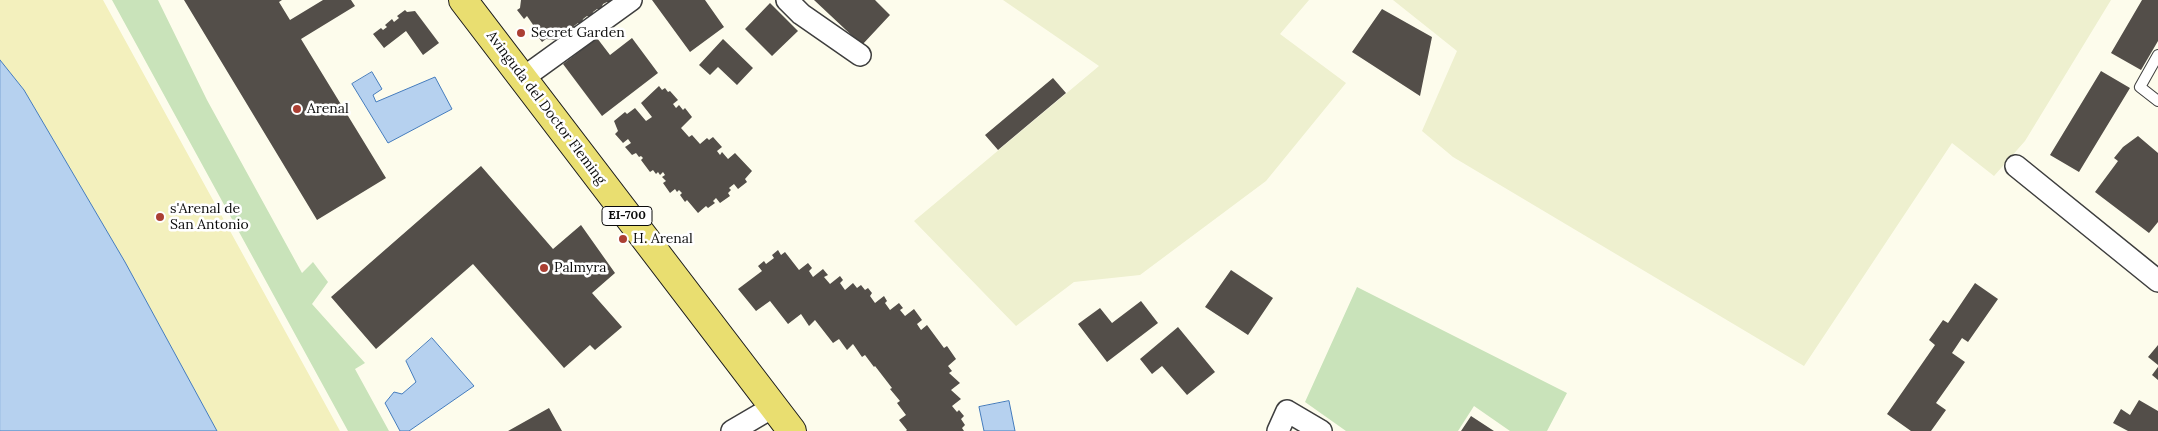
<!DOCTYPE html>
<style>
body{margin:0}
canvas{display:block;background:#fdfcec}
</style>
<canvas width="2158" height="431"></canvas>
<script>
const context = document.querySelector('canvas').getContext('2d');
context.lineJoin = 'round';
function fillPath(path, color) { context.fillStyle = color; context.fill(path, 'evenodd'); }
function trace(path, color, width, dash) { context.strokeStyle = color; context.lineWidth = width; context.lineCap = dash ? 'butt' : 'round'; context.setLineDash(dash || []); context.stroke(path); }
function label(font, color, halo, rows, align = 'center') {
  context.font = font + ' Lora,serif'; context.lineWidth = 5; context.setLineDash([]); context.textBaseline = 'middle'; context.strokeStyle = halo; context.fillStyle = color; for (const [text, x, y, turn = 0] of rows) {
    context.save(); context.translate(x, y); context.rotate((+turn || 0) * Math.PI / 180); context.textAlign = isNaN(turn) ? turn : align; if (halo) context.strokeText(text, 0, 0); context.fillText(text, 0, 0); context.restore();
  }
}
fillPath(new Path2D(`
 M1003,0H1309L1280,34L1346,83L1266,181L1140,275L1074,282L1016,326L914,221L1099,66Z
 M1393,0H2111L2025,141L1994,176L1952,143L1804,366L1453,157L1422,131L1457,51Z`), '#eef0cf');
fillPath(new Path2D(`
 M112,0H158L207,100L302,273L313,262L328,282L312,304L365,363L355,369L389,431H348Z
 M1357,287L1567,393L1547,431H1510L1474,406L1458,431H1346L1305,402Z`), '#c9e3ba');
fillPath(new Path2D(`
 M0,0H103L340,431H217L125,262L24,90L0,60Z`), '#f3f0bd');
const water = new Path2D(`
 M0,60L24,90L125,262L217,431H0Z
 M372,72L382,89L373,95L376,102L435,77L452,109L388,143L352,84Z
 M432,338L474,386L409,431H400L385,403L394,392L402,394L416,382L406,361Z
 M1009,401L1015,431H984L979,407Z`);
fillPath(water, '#b6d1ef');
trace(water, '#457cbd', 1);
fillPath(new Path2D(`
 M184,0H282L279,2L290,20L323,0H351L355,6L301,39L386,178L317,220Z
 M521,0H612L611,2H607L603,4L601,9H597L593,12L592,17L587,16L583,19L582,23H578L574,26L573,31L569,30L564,34L563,38H559L556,40L546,39L542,42L536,34L538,32L527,16L524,19L517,10L520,8Z
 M652,0H705L724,27L690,52Z
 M814,0H875L890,15L862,45Z
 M2142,0H2158V41L2141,70L2111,53Z
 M770,3L798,31L772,56L745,29Z
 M1382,9L1432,37L1420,96L1352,52Z
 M405,10L407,12L415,11L439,43L423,55L406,31L384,48L373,34L381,28L383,30L387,27L385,25L392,19L394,22L399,18L397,16Z
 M597,38L610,55L632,38L658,73L602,116L563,64Z
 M723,39L753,68L737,85L718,67L710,75L699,65Z
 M2101,71L2130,88L2079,172L2050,155Z
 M1053,78L1066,93L998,150L985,135Z
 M659,86L662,90L665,88L668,92L670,91L678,100L673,104L676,108L679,105L683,110L685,108L692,117L681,128L689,137L692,135L700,144L707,138L709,140L713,137L722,147L717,151L720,155L722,152L728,159L735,153L752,171L745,179L747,182L738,189L734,184L729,188L731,190L728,193L730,196L720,203L716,198L713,201L715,203L708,208L706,206L698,213L687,200L685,202L680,195L682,193L679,190L677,192L675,189L670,193L663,183L666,181L662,177L665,175L663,172L660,175L658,172L656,174L653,170L650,172L641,160L643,158L641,156L639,157L636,153L632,155L625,147L631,143L628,139L623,143L615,134L618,131L614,121L625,112L627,114L635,108L646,121L652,117L641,103Z
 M2138,136L2158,153V222L2149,233L2095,192L2118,161L2114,158L2123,147Z
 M481,166L553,249L581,225L615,273L592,293L622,327L595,350L590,345L564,368L473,264L376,349L331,297Z
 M778,250L781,255L785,252L799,270L808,263L812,268L809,271L813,277L823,269L828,275L824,277L830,284L840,276L843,280L840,283L845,290L853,283L857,288L861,285L865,290L868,288L872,293L870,296L875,303L884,296L887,301L885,303L890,310L899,303L903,308L900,310L905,316L914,309L922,320L917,324L921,330L927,325L944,348L947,346L956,359L948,366L952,371L949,373L960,383L951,390L961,399L952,406L957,412L959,410L964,416L961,419L965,425L962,428L964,431H906L907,430L899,420L906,415L897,403L900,401L890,389L892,388L875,366L874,367L865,355L862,357L853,344L847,350L839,339L833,343L815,320L809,326L801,314L788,324L770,301L756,311L738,289L762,271L758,266L764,261L766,264L774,258L772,255Z
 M1231,270L1273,298L1248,335L1205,307Z
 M1975,283L1998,299L1968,342L1962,338L1952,353L1965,362L1936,403L1946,410L1931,431H1911L1887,414L1935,345L1929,340L1943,320L1948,323Z
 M1141,301L1158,323L1107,362L1078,324L1100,308L1112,323Z
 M1178,327L1215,372L1187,395L1162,366L1152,374L1140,359Z
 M2158,345V365L2148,357Z
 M2158,367V380L2152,375Z
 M2139,400L2158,411V431H2128L2113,423L2121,409L2130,415Z
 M549,408L562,431H508Z
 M1471,416L1494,431H1461Z`), '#534e49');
const lane = new Path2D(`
 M2158,55L2140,87L2158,101`);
const street = new Path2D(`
 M787,0L801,14L860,55
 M523,78L631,0
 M2016,166L2158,281
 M732,431L773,407
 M1278,431L1287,411L1321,431`);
const primary = new Path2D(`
 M463,0L792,431`);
trace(lane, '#3e3e3e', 12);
trace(street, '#3e3e3e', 24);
trace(primary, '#1c1c1c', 30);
trace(lane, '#fff', 10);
trace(street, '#fff', 21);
trace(primary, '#e9de70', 28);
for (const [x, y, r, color] of [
 [521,33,5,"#ab3f33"],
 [297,109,5,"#ab3f33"],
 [160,217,5,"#ab3f33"],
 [623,239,5,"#ab3f33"],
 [544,268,5,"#ab3f33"]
]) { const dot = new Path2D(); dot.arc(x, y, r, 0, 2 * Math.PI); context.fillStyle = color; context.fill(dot); trace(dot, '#fff', 2); }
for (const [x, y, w] of [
 [627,216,50]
]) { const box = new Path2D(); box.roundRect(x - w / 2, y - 9.5, w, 19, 4); context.fillStyle = '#fff'; context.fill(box); trace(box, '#0b0b0b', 1); }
label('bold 12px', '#0b0b0b', null, [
 ["EI-700",627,216]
]);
label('14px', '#0b0b0b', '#fff', [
 ["Secret Garden",531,33],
 ["Arenal",307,109],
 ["s'Arenal de",170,209],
 ["San Antonio",170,225],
 ["H. Arenal",633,239],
 ["Palmyra",554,268]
], 'left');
label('14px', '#0b0b0b', '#fff', [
 ["Avinguda del Doctor Fleming",546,108,53]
]);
</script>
